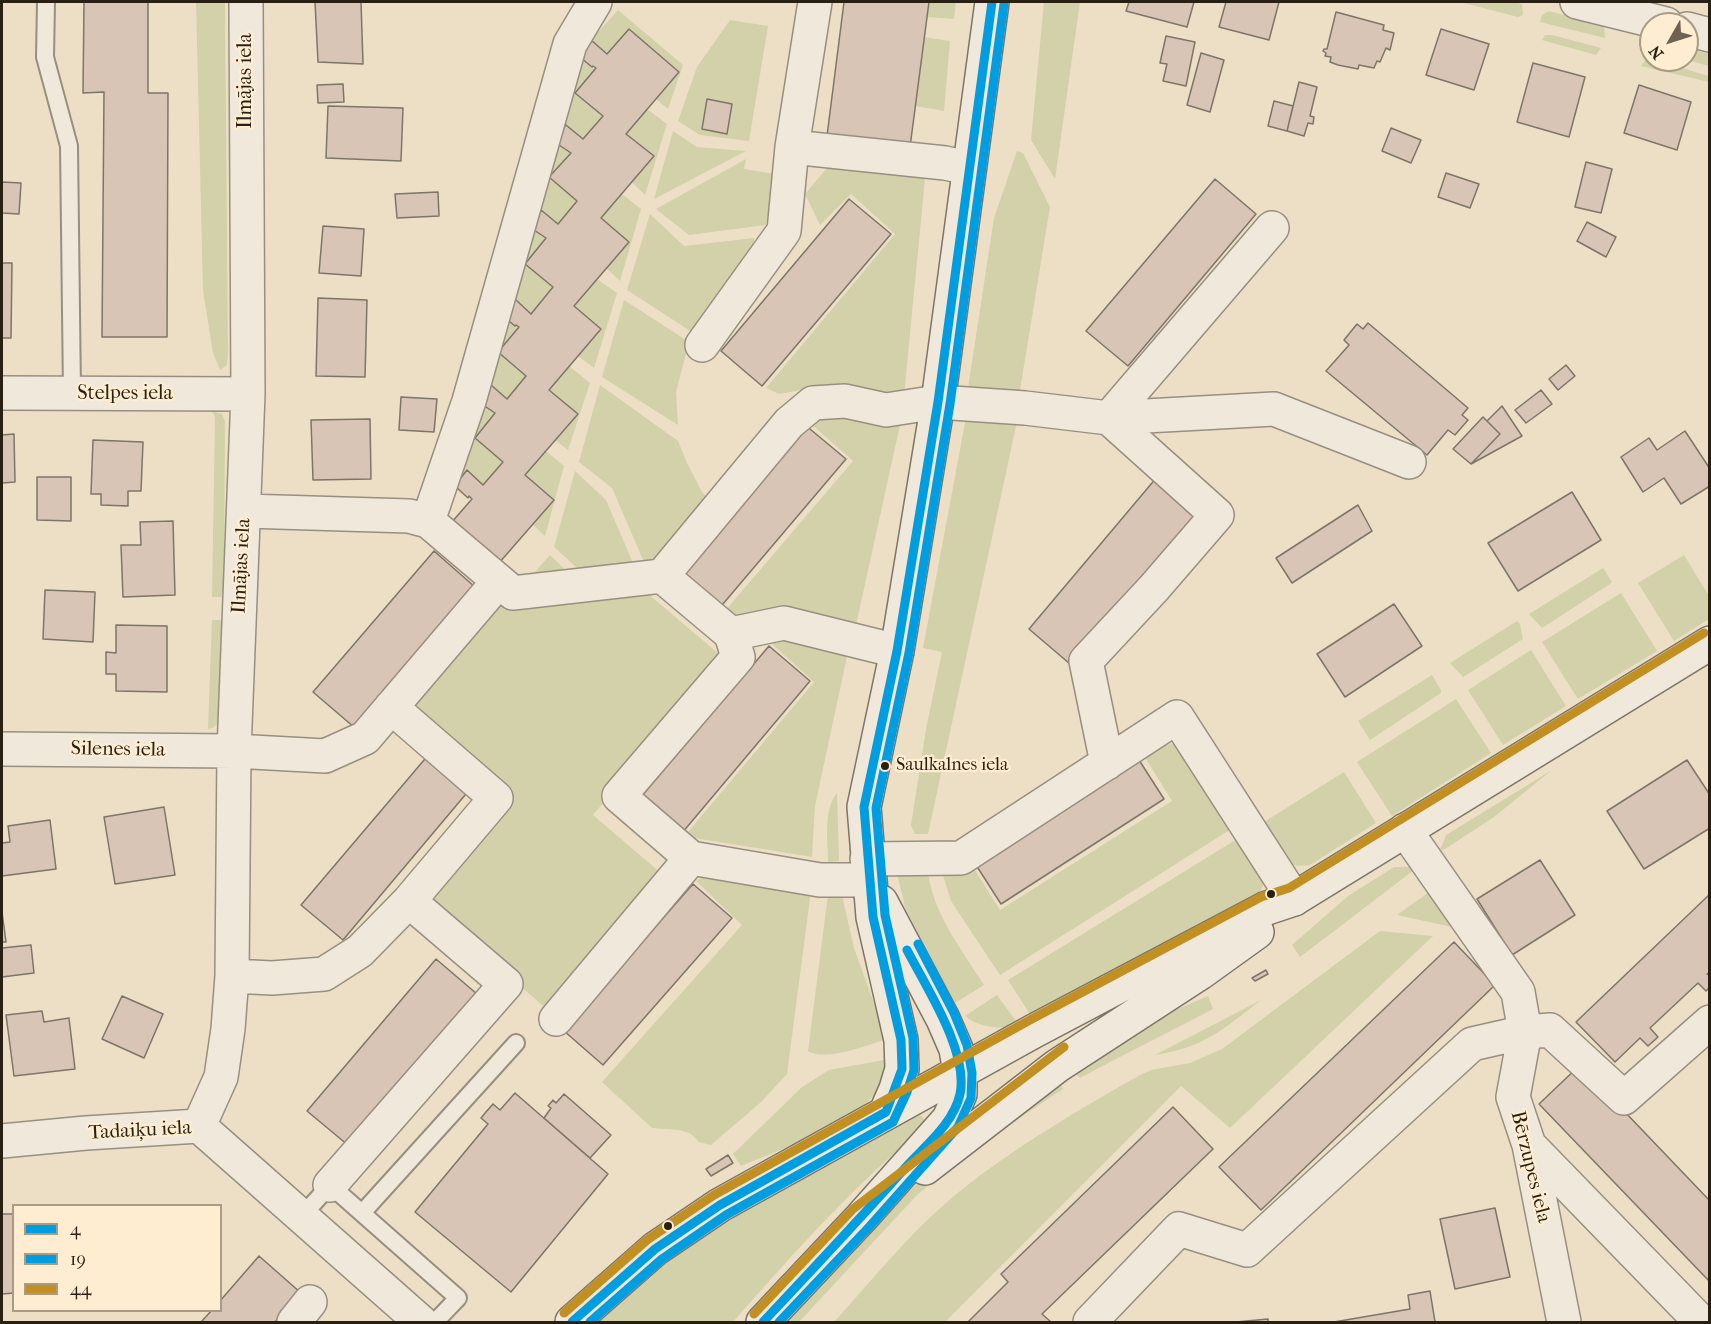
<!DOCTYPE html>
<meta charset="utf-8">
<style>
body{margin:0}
#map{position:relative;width:1711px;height:1324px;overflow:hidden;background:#eddfc6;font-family:"IM FELL French Canon",serif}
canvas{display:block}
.frame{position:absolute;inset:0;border:3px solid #291f13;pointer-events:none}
.legend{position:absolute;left:12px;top:1204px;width:210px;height:108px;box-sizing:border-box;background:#feedd0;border:2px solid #a99b84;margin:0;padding:8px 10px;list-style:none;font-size:18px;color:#291f13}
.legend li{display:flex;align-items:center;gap:12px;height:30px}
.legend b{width:30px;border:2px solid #a99b84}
.north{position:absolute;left:1639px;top:12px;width:60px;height:60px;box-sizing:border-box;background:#feedd0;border:2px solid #a99b84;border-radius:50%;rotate:231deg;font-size:16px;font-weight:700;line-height:24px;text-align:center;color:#291f13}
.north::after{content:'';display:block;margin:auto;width:21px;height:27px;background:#6e6252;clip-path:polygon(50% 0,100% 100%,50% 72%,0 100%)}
</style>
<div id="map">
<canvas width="1711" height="1324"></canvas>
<div class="frame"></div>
<ul class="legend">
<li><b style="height:8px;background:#009de0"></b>4</li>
<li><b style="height:8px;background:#009de0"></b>19</li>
<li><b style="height:8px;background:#c18f22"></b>44</li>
</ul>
<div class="north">N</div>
</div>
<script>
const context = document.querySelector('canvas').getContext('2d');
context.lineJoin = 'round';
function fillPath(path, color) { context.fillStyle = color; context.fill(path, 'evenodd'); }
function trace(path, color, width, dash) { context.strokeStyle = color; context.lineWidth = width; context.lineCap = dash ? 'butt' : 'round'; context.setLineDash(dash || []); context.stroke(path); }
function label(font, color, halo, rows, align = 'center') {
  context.font = font + ' "IM FELL French Canon",serif'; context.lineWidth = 4.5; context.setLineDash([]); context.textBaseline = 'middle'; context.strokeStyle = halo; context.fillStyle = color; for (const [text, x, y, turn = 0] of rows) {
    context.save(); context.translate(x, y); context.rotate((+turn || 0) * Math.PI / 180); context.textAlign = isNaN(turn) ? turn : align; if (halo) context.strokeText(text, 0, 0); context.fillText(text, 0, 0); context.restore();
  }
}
fillPath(new Path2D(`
 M196,2H225L228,356L227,365L220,370L213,353L203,291Z
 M929,2H956L954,19L927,17Z
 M1044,2H1080L1055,179L1031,140Z
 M1460,2H1513L1522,4L1523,15L1518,17Z
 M618,10L683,65L668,109L656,99L679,71L629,30L607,54L591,40Z
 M1549,11L1604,26L1605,38L1540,22L1542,15Z
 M730,20L768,26L749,141L700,135L678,121L697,67ZM707,99L732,104L727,134L702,129Z
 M1545,35H1552L1601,48L1596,55L1542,40Z
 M924,37L950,41L944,111L915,106Z
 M1687,48L1709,54V66L1687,60Z
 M581,58L591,67L596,68L575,93L603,116L583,139L563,122Z
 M1647,58L1709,76V82L1641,66Z
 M647,109L667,124L645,195L632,182L654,156L626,134Z
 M673,131L697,147L746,151L654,199Z
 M556,143L571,153L549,178L577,201L558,224L534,219Z
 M1017,151L1023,153L1050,207L1020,390L968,388L994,218Z
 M746,159L744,169L775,174L766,225L689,235L656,209Z
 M832,162L925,179L904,396L842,383L779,394L766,388L895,234L851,194L820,225L805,194Z
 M622,194L641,209L620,281L606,268L601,218Z
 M650,214L684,246L754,238L753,265L698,336L627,290Z
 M531,228L546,238L525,264L553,287L531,314L515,299Z
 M597,279L617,293L594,368L578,356L601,329L574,306Z
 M624,300L689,342L676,392L678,425L602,377Z
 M504,317L515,326L516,325L519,327L498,352L526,376L507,399L491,385L483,393Z
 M569,366L590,383L568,450L555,440L549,390Z
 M600,385L678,441L687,463L702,492L713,503L647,569L612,488L579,462Z
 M480,403L495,413L475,438L503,462L483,485L467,470L460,479Z
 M212,411L222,414L225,421L224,597H212L215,417Z
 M847,412L900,425L856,625L737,618L725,611L853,461L810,423L827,415Z
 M967,412L1018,417L928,834H915L911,825L926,729L942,652L923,648Z
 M546,451L564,466L545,536L532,524L554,499L525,475Z
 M575,471L606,500L633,563L587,577L554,547Z
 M550,555L575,579L525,583Z
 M1684,555L1709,596V619L1674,641L1638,583Z
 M1603,568L1612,582L1610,584L1542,628L1529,614Z
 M641,588L725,659L593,815L662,874L550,1012L422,900L508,793L403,703L489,598L500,607Z
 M1621,593L1657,651L1578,699L1542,642Z
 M212,620H223L219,723L212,728L208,729Z
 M1517,621L1520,624L1523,639L1463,677L1450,663Z
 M790,635L848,652L815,806L812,857L694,838L688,832L814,682L772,644Z
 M1531,650L1566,706L1503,745L1468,690Z
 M1432,675L1441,690V693L1370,740L1358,721Z
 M1456,699L1491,753L1392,816L1357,762Z
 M1175,744L1236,826L1000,975L951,901L941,869L973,867L1000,910L1172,801L1143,754L1158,745Z
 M1552,770L1494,817L1445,849L1440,850L1446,835Z
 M1344,772L1376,823L1310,865C1279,870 1274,848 1259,825Z
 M837,793L839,861L828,862C828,841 823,810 837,793Z
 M1242,836L1263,876V886L1257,897L1033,1019L1008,980Z
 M1394,867H1410L1414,870L1300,957L1292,945L1348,896Z
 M928,869C930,909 963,952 984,985L955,1003L936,970L905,907L897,873Z
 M710,873L811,891L787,1074L761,1102L711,1145L699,1142L691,1134L680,1130L652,1128L602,1082L742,925L696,881Z
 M1432,890L1452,927L1397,915Z
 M828,894L842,895L854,948L887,1039C867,1045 826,1062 808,1051Z
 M1380,931L1433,936L1230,1128L1181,1086L945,1322H834C874,1278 913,1229 960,1191C1015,1147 1078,1110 1140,1075L1151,1070L1190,1063L1222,1049Z
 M997,995L1019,1025C1001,1030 980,1028 965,1016Z
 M1208,996L1213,1009C1168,1033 1124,1054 1080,1078L1071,1068L1145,1023Z
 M1261,1000C1224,1029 1203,1048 1155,1055Z
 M889,1059C886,1067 885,1078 881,1085C859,1125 781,1149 741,1166L733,1154L802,1087L829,1070Z
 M1058,1080L1063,1089L988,1139L952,1166L917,1195L799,1322H783C825,1278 865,1231 910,1190C955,1148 1009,1115 1058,1080Z
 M920,1115L926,1120L925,1127C854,1185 793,1254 733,1322H601L594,1319C631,1290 668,1260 708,1234C777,1191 849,1153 920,1115Z`), '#d2d1a9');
const building = new Path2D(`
 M84,2H148V93H168L167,337H102L104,92L83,93Z
 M315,2H361L363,64L318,62Z
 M844,2H929L910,147L827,136Z
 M1129,2H1194L1187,27L1126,11Z
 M1226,2H1279L1269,40L1219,27Z
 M1336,12L1384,25L1383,30L1394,33L1390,50L1386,48L1380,62L1377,61L1374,68L1359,65L1358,69L1338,65L1330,62L1331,57L1325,56L1326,53L1323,51L1324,49H1327Z
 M629,29L679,72L626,134L654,156L601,218L629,242L574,306L601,329L549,390L578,414L525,475L554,500L499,563L451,523L472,499L469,496L468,498L457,488L460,479L467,470L483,485L503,462L475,438L495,413L480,403L491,385L507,399L526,376L498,352L519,327L516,325L515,326L504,317L515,299L531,314L553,287L525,264L546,238L531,228L534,219L541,210L558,224L577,201L549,177L571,153L556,143L559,133L566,125L583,139L603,116L575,93L596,68L593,66L592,67L581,58L591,40L607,54Z
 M1441,29L1489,44L1474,90L1426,75Z
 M1166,36L1195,42L1186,86L1163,81L1167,64L1160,63Z
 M1201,53L1224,60L1210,112L1187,105Z
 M1533,63L1585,77L1569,137L1517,122Z
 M1299,82L1317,87L1310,116L1314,117L1313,124L1308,123L1304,136L1287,131Z
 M343,84L344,102L318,103L317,85Z
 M1639,85L1691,102L1677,150L1624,133Z
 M707,99L732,104L727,134L702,129Z
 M1274,101L1293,106L1287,131L1268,126Z
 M328,106L403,108L401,161L326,158Z
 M1391,128L1421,140L1411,163L1382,151Z
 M1586,162L1612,169L1601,213L1575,207Z
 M1446,173L1479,184L1470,208L1438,197Z
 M1215,179L1256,214L1128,366L1086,331Z
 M2,182L21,183L19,214L2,213Z
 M438,192L439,216L397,218L395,194Z
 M849,199L891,234L762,386L721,351Z
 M1587,222L1616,237L1606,257L1577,241Z
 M323,226L364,229L361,276L319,273Z
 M2,263H12L11,338H2Z
 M318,298L367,300L365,377L316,376Z
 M1368,323L1468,408L1462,415L1468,420L1455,435L1448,430L1427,455L1326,371L1349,345L1344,340L1357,324L1363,329Z
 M1566,365L1575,376L1558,390L1549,379Z
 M1541,390L1552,404L1526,423L1515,410Z
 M401,397L437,399L434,432L399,430Z
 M1502,406L1522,436L1471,464L1500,434L1487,421Z
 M1483,417L1500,434L1471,464L1453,449Z
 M370,419L371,479L313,480L311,420Z
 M804,424L846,459L717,611L676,576Z
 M1685,431L1710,469V486L1681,504L1664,478L1643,492L1621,457L1649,438L1657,450Z
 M14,434L15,482L2,483V435Z
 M93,440L143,442L141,491H128V506L101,505V494H91Z
 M37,477H71V521L37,520Z
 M1157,477L1199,512L1070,664L1029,629Z
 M1572,492L1601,540L1518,591L1488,543Z
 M1358,505L1372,531L1292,583L1276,558Z
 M173,521L175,595L123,597L121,545H141L140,522Z
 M434,551L475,587L355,728L313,692Z
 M45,590L95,592L93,642L43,639Z
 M1394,604L1422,646L1345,697L1317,654Z
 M116,625L167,626V692L116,691V674H106V652L116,653Z
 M769,646L810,681L682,833L640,798Z
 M430,753L471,788L343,940L301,905Z
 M1139,760L1164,799L1001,904L976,865Z
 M1687,760L1710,795V828L1644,869L1607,811Z
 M164,807L175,875L115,884L104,817Z
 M50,820L56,869L2,876V843L10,842L8,826Z
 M1540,860L1575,915L1512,955L1477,899Z
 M693,884L732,918L603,1065L564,1031Z
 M1710,894V972L1707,974L1710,976V987L1706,991L1698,983L1650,1028L1658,1037L1648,1046L1640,1038L1615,1062L1576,1022Z
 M2,912L6,942H2Z
 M1454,942L1495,985L1261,1210L1219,1167Z
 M31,945L34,973L2,977V948Z
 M436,959L477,994L349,1146L307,1111Z
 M1266,970L1268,974L1255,981L1252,978Z
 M122,996L163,1014L144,1058L102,1039Z
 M42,1011L44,1022L69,1018L75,1069L14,1076L6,1015Z
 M1580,1065L1710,1201V1282L1539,1104Z
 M515,1093L608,1174L511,1292L415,1212L488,1124L481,1118L486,1112L493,1104L500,1110Z
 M564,1094L611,1135L590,1158L544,1118L551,1108L548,1106L553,1100L556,1103Z
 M1173,1107L1213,1149L1042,1314L1051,1322H968L1008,1282L1001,1274Z
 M728,1155L733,1163L711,1176L706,1169Z
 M1495,1208L1510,1277L1455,1289L1440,1219Z
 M2,1214H14V1293L2,1294Z
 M259,1256L301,1293L275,1322H201L212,1310H220V1301Z
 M1430,1291L1435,1322H1334L1410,1309L1408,1295Z
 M1268,1319V1322H1236Z`);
fillPath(building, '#d9c5b6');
trace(building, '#7d7567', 1.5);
const lane = new Path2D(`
 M46,2L45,57L69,146L72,393
 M362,1213L516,1043
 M302,1216L330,1185L458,1298L435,1322`);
const street = new Path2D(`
 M1577,2L1666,24
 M1687,29L1710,35
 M792,147L945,163L969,168
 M702,345L784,231L792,147L815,2
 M2,393L248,394
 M245,511L409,516L428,521L513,593L662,576L789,423L813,403L845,401L886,410L938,402L1025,408L1109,418L1274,409L1409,462
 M428,521L469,401L570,44L595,2
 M662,576L731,634L738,657L619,796L691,858L820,880H869
 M731,634L784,623L897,651
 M2,749L234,751L325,756L365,738L498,582
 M1107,763L1086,661L1154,588L1217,515L1109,418L1272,228
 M1405,830L1518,992L1525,1032L1513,1097L1529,1145L1564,1322
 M867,859L961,858L1177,717L1294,899
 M232,976L272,978L324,974L360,951L409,901L496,798L391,707
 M556,1019L691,858
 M199,1126L221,1077L228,1029L232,976L234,751L248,394L246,2
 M2,1141L86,1133L199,1126L421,1322
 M1529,1145L1701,1322
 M330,1185L506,984L409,901
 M294,1322L310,1302
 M1090,1322L1179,1229L1247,1250L1472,1044L1525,1032L1550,1030L1624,1098L1710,1022`);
const secondary = new Path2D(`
 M886,1112L896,1089L902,1069L901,1040L873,917L864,807L897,651L938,402L992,2
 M925,1168L1057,1066L1200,973L1257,932
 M572,1322L655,1249L720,1205L1034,1031L1267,908L1294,899L1710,643
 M763,1322L861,1218L949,1119L960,1094V1074L956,1049L943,1019L881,902`);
trace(lane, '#988f80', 20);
trace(street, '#988f80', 36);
trace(secondary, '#7d7567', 36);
trace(lane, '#efe8db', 16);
trace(street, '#efe8db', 33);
trace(secondary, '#efe8db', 33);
trace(new Path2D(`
 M572,1322L655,1249L720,1205L886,1112L902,1069L901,1040L873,917L864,807L897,651L938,402L992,2
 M763,1322C811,1271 859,1220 906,1167C925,1146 954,1123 960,1094C969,1052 926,987 907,950`), '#009de0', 9);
trace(new Path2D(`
 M590,1322L662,1259L726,1215L893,1122L907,1092L914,1070L913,1038L885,915L876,808L909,653L950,404L1004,4
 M779,1322L870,1226L958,1127L971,1098L972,1073L967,1045L954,1013L918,944`), '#009de0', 9);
trace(new Path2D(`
 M564,1313L647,1240L714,1195L1028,1021L1261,897L1289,888L1704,633
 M754,1314L853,1209L1064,1047`), '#c18f22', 9);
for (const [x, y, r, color] of [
 [885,766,5,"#291f13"],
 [1271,894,5,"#291f13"],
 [668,1226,5,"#291f13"]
]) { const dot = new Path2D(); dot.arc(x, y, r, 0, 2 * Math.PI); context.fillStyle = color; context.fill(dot); trace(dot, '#feedd0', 2); }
label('18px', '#291f13', '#feedd0', [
 ["Saulkalnes iela",896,766]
], 'left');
label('20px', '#291f13', '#feedd0', [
 ["Ilmājas iela",246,81,-90],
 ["Stelpes iela",125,394],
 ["Ilmājas iela",242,566,-87],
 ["Silenes iela",118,750,1],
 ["Tadaiķu iela",140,1131,-3],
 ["Bērzupes iela",1530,1167,76]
]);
</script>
